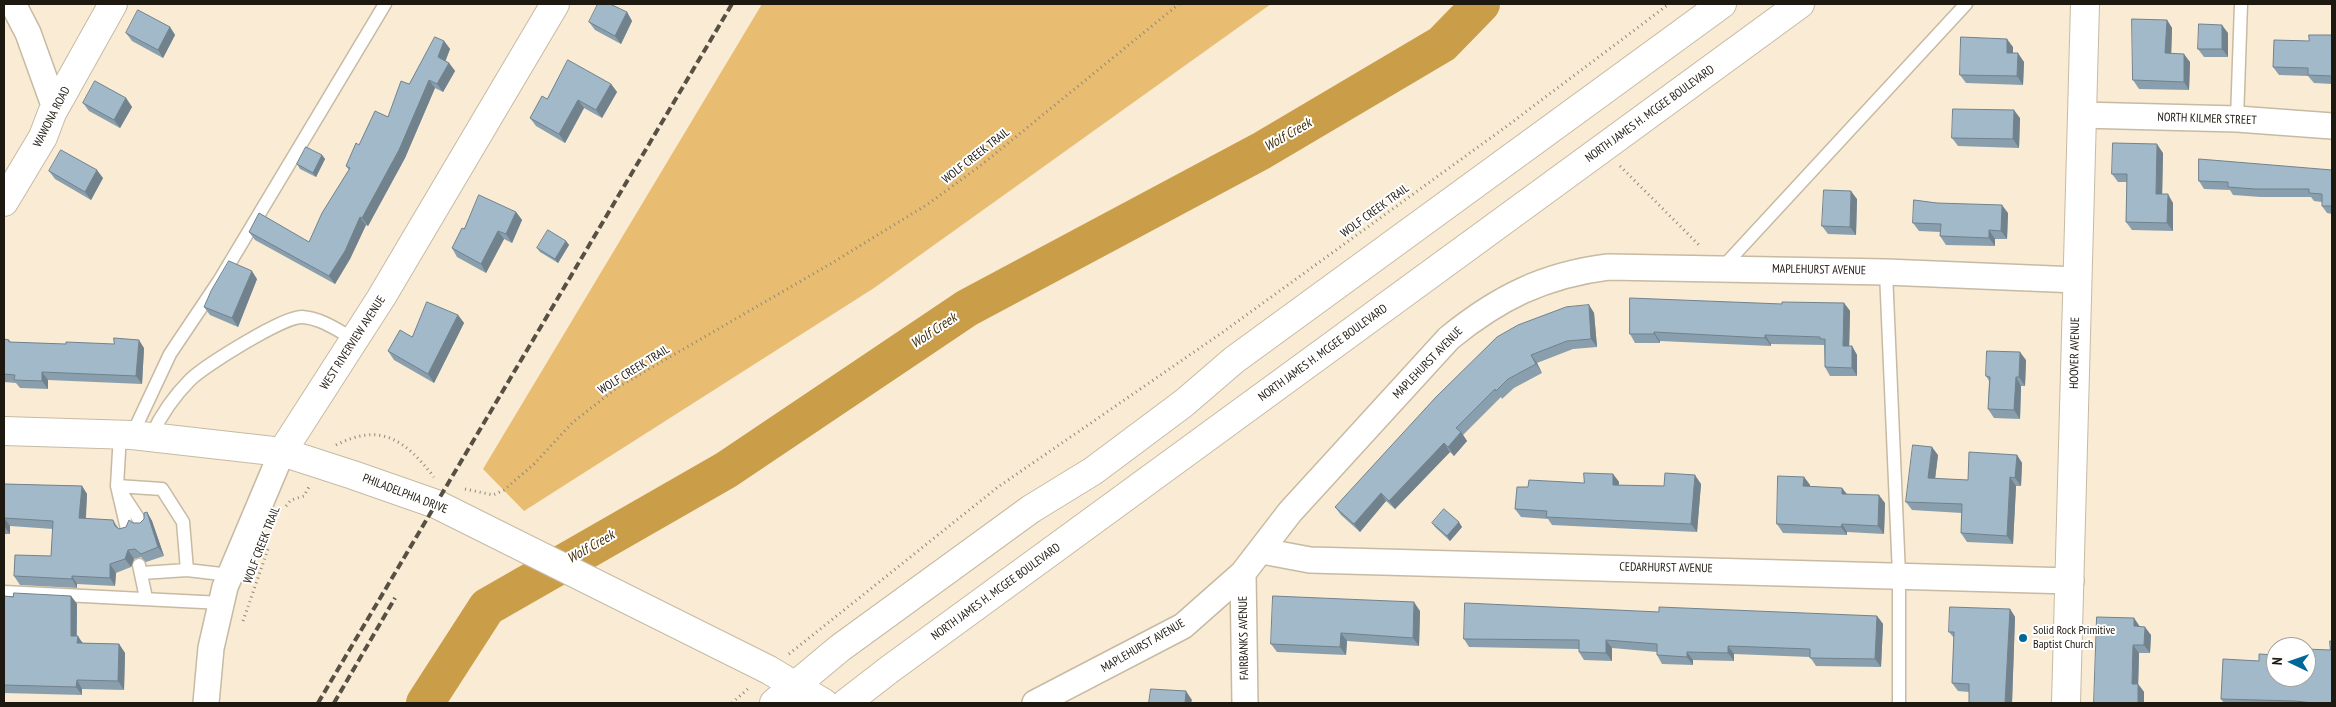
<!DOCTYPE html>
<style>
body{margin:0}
#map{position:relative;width:2336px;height:707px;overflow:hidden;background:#f9ebd4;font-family:"PT Sans Narrow",sans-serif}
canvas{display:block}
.frame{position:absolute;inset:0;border:5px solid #1e1910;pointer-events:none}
.north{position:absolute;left:2266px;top:637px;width:50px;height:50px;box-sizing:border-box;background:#fff;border:1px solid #a5a39f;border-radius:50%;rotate:273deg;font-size:14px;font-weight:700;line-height:20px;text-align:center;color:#1e1910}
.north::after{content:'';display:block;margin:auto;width:18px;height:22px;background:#006896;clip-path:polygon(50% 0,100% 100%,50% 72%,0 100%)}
</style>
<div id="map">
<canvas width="2336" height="707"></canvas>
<div class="frame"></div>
<div class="north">N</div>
</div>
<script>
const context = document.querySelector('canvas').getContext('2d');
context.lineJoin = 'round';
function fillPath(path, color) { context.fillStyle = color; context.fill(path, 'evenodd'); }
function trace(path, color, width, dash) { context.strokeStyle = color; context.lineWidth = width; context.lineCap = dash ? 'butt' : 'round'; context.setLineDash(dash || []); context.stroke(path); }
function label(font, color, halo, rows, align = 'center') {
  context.font = font + ' "PT Sans Narrow",sans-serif'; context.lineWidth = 4; context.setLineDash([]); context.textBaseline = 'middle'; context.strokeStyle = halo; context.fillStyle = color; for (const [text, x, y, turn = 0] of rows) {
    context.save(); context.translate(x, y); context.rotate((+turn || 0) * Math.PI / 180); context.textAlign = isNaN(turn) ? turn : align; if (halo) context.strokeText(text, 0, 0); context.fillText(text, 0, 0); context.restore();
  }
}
fillPath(new Path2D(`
 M762,4H1271L874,288L524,511L483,469Z`), '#e8bd72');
trace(new Path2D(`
 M425,703L487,607L726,470L967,308L1261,151L1442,44L1481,4`), '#ca9d49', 38);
const service = new Path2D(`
 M2237,119L2241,4
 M1722,268L1966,4
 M1886,272L1899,575V703
 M120,434L117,486L127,529
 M132,435L170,354L219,281L385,4
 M151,436C161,415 173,397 190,380C204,366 284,316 302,317C321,318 339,331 355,340
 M117,486L162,489L183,522L187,570
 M121,492L142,524
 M139,565L146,598
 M142,573L187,570L230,575
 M4,592L222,603`);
const minor = new Path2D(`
 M13,4L28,33L55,108
 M2081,115L2237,119L2332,126
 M1262,551L1310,560L2071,581
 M1243,573L1245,703
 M206,703L211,648L225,587L282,452
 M1035,703L1183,626L1243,573L1290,512L1449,338C1498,298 1544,275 1608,267L1886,272L2077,280`);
const tertiary = new Path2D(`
 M4,202L43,137L52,113L113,4
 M282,452L381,298L555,4
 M2066,703L2085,4`);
const secondary = new Path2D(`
 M4,431L132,435L282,452L353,475L436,504L769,670L824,703
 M774,703L840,648L1031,509L1093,471L1184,403L1234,360L1722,4
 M846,703L890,669L1800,4`);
trace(service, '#c7baa3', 15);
trace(minor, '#c7baa3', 28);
trace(tertiary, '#c7baa3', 30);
trace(secondary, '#c7baa3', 30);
trace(new Path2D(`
 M1620,166L1700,246
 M336,445C381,422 405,440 434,477
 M465,489L493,495L504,490L534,464L572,423L618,387L832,263L928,204L980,166L1179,4
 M286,506L291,500L304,496L310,485
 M243,621L268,549
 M789,654L998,487L1223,332L1507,126L1669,4
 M732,703L750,687`), '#908776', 3, [1, 4]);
trace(service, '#fff', 12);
trace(minor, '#fff', 25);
trace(tertiary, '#fff', 28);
trace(secondary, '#fff', 28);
trace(new Path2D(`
 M318,703L732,4
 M334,703L395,598`), '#575043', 4, [8, 4]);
fillPath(new Path2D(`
 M627,12L632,21L621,44L595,30L589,22Z
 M2167,20L2172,28L2171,54L2190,62L2189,90L2139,89L2133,80Z
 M170,27L175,35L163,58L132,41L126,33Z
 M2228,33V57H2204L2198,49Z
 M2332,35V84L2314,83L2308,76L2279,75L2273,67L2309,41Z
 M444,41L450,49L445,61L449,63L455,71L443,92L435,88L405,158L368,226L366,225L350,259L335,284L255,240L249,232L309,242L349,170L346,166L359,145L388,117L409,84Z
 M2013,47V53L2024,62L2023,85L1966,83L1960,75Z
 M611,84L617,92L602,118L584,108L565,143L536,126L530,118L547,99Z
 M126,98L132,107L120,128L89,111L83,103Z
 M2020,118L2019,148L1958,146L1952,138Z
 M2163,153L2162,194L2173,203V231L2132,230L2126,222L2127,182H2118L2112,174Z
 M322,155L325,159L316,177L300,169L297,164Z
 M2332,170V214L2327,213L2322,206V202L2314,201L2311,197H2261L2233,195L2230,190L2204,189L2199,181Z
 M49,171L103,178L91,200L55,179Z
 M1857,199L1856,235L1828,234L1822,226Z
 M516,212L522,220L512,243L504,239L486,273L457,257L452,248L464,229Z
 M2008,213L2007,239H1995V246L1946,245L1940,236V232L1919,231L1913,223Z
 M566,241L569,245L558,263L540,252L537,248Z
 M257,279L238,327L210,315L204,307Z
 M1844,303L1850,311L1849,346H1852L1857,355V376H1830L1825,367L1824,345L1771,344V346L1660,341V343H1635L1630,334L1782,304Z
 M1589,305L1594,313L1597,347L1573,349L1537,363L1542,373L1514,388L1502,399L1501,397L1463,435L1467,441L1454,456L1450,452L1395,509L1386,501L1360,532L1341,515L1335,507Z
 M458,315L464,323L434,383L394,360L388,351L412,337Z
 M4,339L11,342L144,348L142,384L48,380V389L20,388L16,383L4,382Z
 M2026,360L2025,386H2021L2020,419L1994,418L1988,409L1989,381L1986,376Z
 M1938,455L1935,479L1968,480L2017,455L2022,463L2021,486H2016L2013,544L1967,542L1961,533L1962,513L1912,510L1906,502Z
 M1613,474L1619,482V485L1664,486L1701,484L1697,532L1552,525L1548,519L1521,517L1515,509L1528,487L1584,483Z
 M1804,477L1810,485L1809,487L1842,488L1847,494L1885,503L1884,534L1847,532V535L1783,533L1777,524Z
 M4,484L82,486L87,494L86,519L113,520L119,529L126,527L133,523H140L144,519L147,512L152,521L164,556L146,562L141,557L134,559L131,567L116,573L115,586L77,584V588L20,585L14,576L51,556L53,529L10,526V534H4Z
 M1432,523L1462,527L1450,541L1435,527Z
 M4,596H71L77,604V636L83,643L119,644L125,653L124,690L82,689V695L4,693Z
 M2010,609L2015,617L2012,703H1969V692L1958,691L1952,683L1954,638L1949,632Z
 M1420,611L1419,646L1347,641L1346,655L1277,652L1271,644Z
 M1659,612L1877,616L1883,624L1881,667L1816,666L1810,657L1734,654V661L1693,660V665L1662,664L1657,655V652L1612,648V661L1584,660L1579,652V649L1469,647L1464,639Z
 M2134,618L2140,627L2151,635L2150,653H2139L2138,684L2144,692V703H2094Z
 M2259,661L2332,703H2224L2221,699Z`), '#8a9fad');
fillPath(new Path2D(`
 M627,12L632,21L621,44L615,36Z
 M2167,20L2172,28L2171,62L2165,53Z
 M2222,25L2228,33V57L2222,49Z
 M170,27L175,35L163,58L158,50Z
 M2007,39L2013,47V61L2007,53Z
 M444,41L450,49L444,65L438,57Z
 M2018,53L2024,62L2023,85L2017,76Z
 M2184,54L2190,62L2189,90L2184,82Z
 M449,63L455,71L443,92L437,84Z
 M429,80L435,88L405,158L368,226L362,218Z
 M611,84L617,92L602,118L596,110Z
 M126,98L132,107L120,128L114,120Z
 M578,100L584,108L565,143L559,134Z
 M2014,110L2020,118L2019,148L2013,139Z
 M2157,144L2163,153L2162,202L2156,194Z
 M322,155L325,159L316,177L313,173Z
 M97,170L103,178L91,200L85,192Z
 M1851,191L1857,199L1856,235L1850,227Z
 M2168,194L2173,203V231L2167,223Z
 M2002,205L2008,213L2007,239L2001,231Z
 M516,212L522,220L512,243L506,234Z
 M360,217L366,225L350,259L335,284L329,276Z
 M1989,230L1995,239V246L1989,238Z
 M498,231L504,239L486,273L481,264Z
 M566,241L569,245L558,263L555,259Z
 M252,271L257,279L238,327L232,318Z
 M1844,303L1850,311L1849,355L1843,346Z
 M1589,305L1594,313L1597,347L1591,339Z
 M458,315L464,323L434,383L428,374Z
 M1654,332L1660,341V343L1654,334Z
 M1765,335L1771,344V346L1765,338Z
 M139,340L144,348L142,384L136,376Z
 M1852,346L1857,355V376L1852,368Z
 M2020,352L2026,360L2025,386L2019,377Z
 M1531,355L1537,363L1542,373L1536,364Z
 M42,372L48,380V389L42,381Z
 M2016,377L2021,386L2020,419L2014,410Z
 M1461,432L1467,441L1454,456L1448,447Z
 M1444,443L1450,452L1395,509L1389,501Z
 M1932,447L1938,455L1934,487L1928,478Z
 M2017,455L2022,463L2021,486L2015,478Z
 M1613,474L1619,482L1618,493L1613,485Z
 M1695,475L1701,484L1697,532L1691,524Z
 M1804,477L1810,485L1809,495L1803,486Z
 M2010,477L2016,486L2013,544L2007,536Z
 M82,486L87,494L85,527L79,518Z
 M1842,488L1848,496L1842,494Z
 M1381,493L1386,501L1360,532L1354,524Z
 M1879,495L1885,503L1884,534L1878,526Z
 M147,512L152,521L164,556L158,547Z
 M4,518L10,526V534L4,526Z
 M1459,522L1462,527L1450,541L1447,536Z
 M1842,524L1847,532V535L1841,527Z
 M128,550L134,559L131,567L125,559Z
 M110,564L116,573L115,586L110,578Z
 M72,576L77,584V588L72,579Z
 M71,596L77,604L76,644L71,636Z
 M1414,602L1420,611L1419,646L1413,638Z
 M2010,609L2015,617L2012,703H2005Z
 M1877,616L1883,624L1881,667L1875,659Z
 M2134,618L2140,627L2134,626Z
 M2145,627L2151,635L2150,653L2144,645Z
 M1341,633L1347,641L1346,655L1340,647Z
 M78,636L83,644L77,643Z
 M1606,640L1612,648V661L1606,653Z
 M119,644L125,653L124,690L118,681Z
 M2133,645L2139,653L2138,692L2132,684Z
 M1728,646L1734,654V661L1728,653Z
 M1687,652L1693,660V665L1687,657Z
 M77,680L82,689V695L76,687Z
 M2138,684L2144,692V703H2138Z
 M1186,691L1192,700L1191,703H1185Z`), '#71828d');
const building = new Path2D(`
 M598,4H610L627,12L615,36L589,22Z
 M138,10L170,27L158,50L126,33Z
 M2132,19L2167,20L2165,53L2184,54V82L2133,80Z
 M2199,24L2222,25V49H2198Z
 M2309,35H2332V76L2308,75V68L2273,67L2274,40L2309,41Z
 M435,37L444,41L438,57L449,63L437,84L429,80L399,150L362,218L360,217L345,251L329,276L249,232L259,213L309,242L322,213L350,168L346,166L356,143L359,145L375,111L388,117L401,81L409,84Z
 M1961,37L2007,39V53H2018L2017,76L1960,75Z
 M568,60L611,84L596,110L578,100L559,134L530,118L542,96L547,99Z
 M95,81L126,98L114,120L83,103Z
 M1953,109L2014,110L2013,139L1952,138Z
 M2113,143L2157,144L2156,194H2168L2167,223L2126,222L2127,174H2112Z
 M306,147L322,155L313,173L297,164Z
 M61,150L97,170L85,192L49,171Z
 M2199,159L2332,170V206H2322V194L2309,193V189H2255L2228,187V182L2199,181Z
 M1824,190L1851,191L1850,227L1822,226Z
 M479,195L516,212L506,234L498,231L481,264L452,248L462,228L464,229Z
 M1914,200L1937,203L2002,205L2001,231L1989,230V238L1940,236L1941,224L1913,223Z
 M548,230L566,241L555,259L537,248Z
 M229,261L252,271L232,318L204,307L211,291Z
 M1630,298L1782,304V302L1844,303L1843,346H1852V368L1825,367V339H1820V337L1765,335V338L1654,332V334H1630Z
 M427,302L458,315L428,374L388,351L400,330L412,337Z
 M1589,305L1591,339L1567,341L1531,355L1536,364L1508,379L1496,391L1495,389L1456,428L1461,432L1448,447L1444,443L1389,501L1381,493L1354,524L1335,507L1436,397L1497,337L1518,325L1566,307Z
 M114,338L139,340L136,376L42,372V381L14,380L15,375L4,374V339L9,340V342L66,344V342L114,344Z
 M1987,351L2020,352L2019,377H2016L2014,410L1988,409L1990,377L1986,376Z
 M1913,445L1932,447L1928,478L1968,480L1969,452L2017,455L2015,478L2010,477L2007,536L1961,533L1962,504L1906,502Z
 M1584,473L1613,474V485L1664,486L1665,473L1695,475L1691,524L1546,517L1547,511L1515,509L1517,487H1528L1529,480L1584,483Z
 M1778,476L1804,477L1803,486L1842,488V494L1879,495L1878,526L1842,524L1841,527L1777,524Z
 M4,484L82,486L79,518L113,520L115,526L119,529L126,527L129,520L133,523H140L144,519V513L147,512L158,547L141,554L135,549L128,550L125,559L110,564V578L72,576V579L14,576L15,555L51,556L53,521L4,518V526Z
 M1444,509L1459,522L1447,536L1432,523Z
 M14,593L71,596V636H78L77,643L119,644L118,681L77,680L76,687L4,685V596L13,597Z
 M1273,596L1414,602L1413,638L1341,633L1340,647L1271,644Z
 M1465,603L1659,612V607L1877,616L1875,659L1810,658V649L1728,646V653L1687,652V657L1657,655V644L1606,640V653L1579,652V640L1464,639Z
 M1950,607L2010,609L2005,703H1969V684L1952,683L1954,632H1949Z
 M2097,617L2134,618V626L2145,627L2144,645H2133L2132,684H2138V703H2094Z
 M2330,641H2332V703H2314L2295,701L2221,699L2223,659L2259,661V654L2276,655V677H2306V649L2330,650Z
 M1151,689L1186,691L1185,703H1149Z`);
fillPath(building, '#a1b9c9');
trace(building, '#71828d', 1);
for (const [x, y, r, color] of [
 [2023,638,5,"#006896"]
]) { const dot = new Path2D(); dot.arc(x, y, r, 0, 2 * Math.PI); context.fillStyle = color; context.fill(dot); trace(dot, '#fff', 2); }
label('12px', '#1e1910', '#fff', [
 ["NORTH JAMES H. MCGEE BOULEVARD",1650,114,-36],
 ["WAWONA ROAD",52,117,-63],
 ["NORTH KILMER STREET",2207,119,2],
 ["WOLF CREEK TRAIL",976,156,-38],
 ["WOLF CREEK TRAIL",1375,211,-36],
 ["MAPLEHURST AVENUE",1819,270,1],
 ["WEST RIVERVIEW AVENUE",353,343,-57],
 ["NORTH JAMES H. MCGEE BOULEVARD",1323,353,-36],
 ["HOOVER AVENUE",2075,353,-89],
 ["MAPLEHURST AVENUE",1428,363,-46],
 ["WOLF CREEK TRAIL",634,370,-32],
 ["PHILADELPHIA DRIVE",405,494,21],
 ["WOLF CREEK TRAIL",262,545,-69],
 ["CEDARHURST AVENUE",1666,568,1],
 ["NORTH JAMES H. MCGEE BOULEVARD",996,592,-36],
 ["FAIRBANKS AVENUE",1244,638,-91],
 ["MAPLEHURST AVENUE",1143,646,-30]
]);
label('12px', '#1e1910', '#fff', [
 ["Solid Rock Primitive",2033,631],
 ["Baptist Church",2033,645]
], 'left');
label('italic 14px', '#483511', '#fff', [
 ["Wolf Creek",1288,135,-30],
 ["Wolf Creek",934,331,-34],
 ["Wolf Creek",591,547,-30]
]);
</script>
